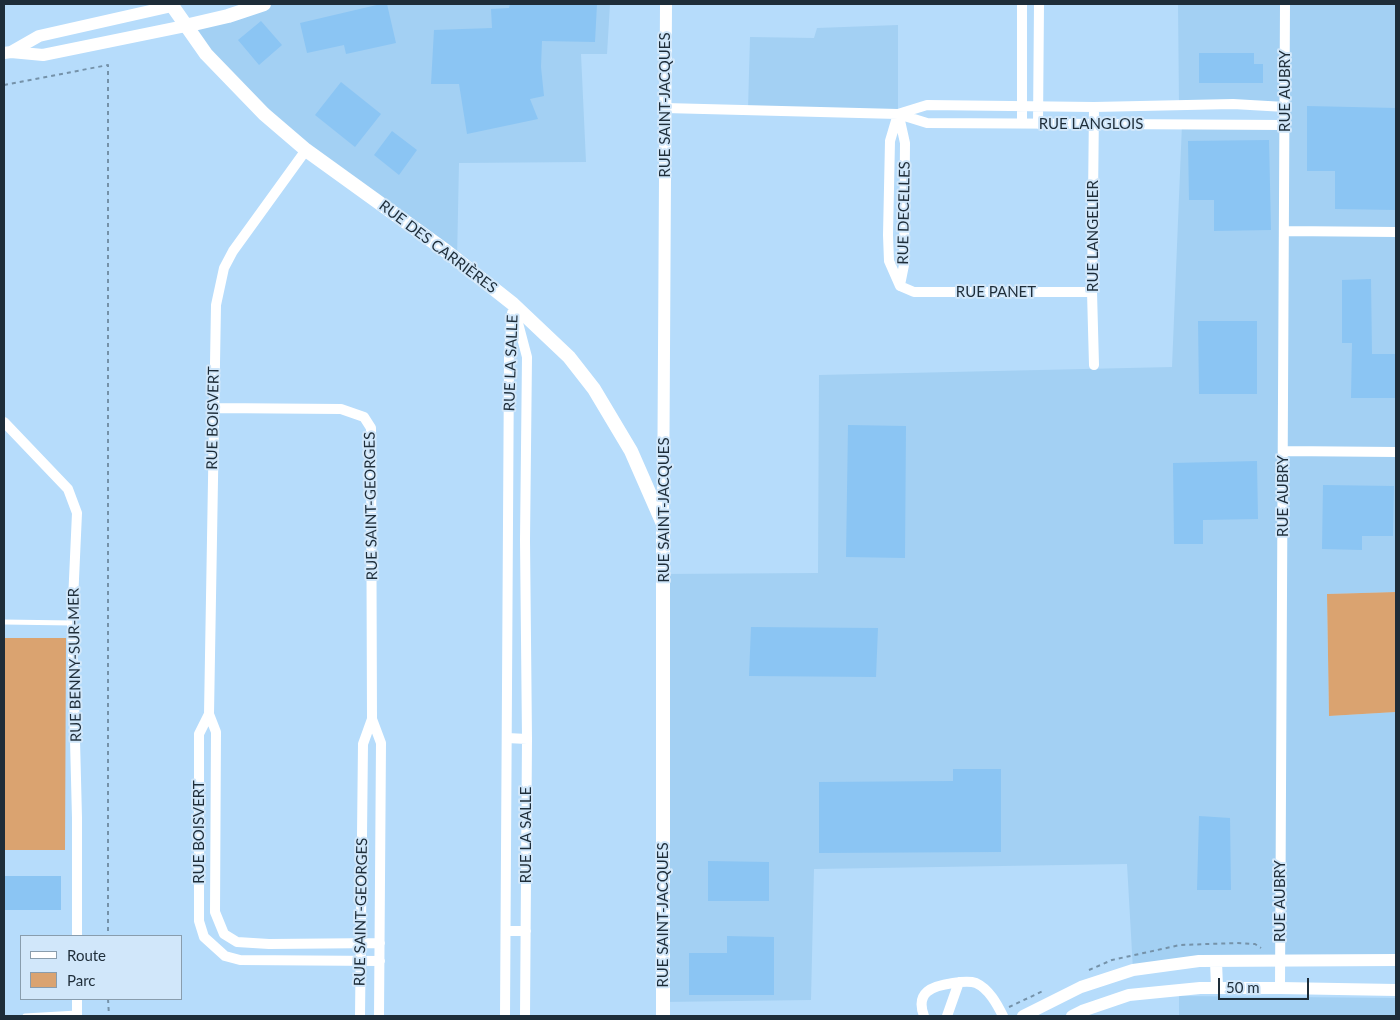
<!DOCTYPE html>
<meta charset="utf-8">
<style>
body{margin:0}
#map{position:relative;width:1400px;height:1020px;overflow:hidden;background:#b6dcfb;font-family:Lato,sans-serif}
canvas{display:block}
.frame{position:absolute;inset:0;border:5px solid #1e2d39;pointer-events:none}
.legend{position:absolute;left:20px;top:935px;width:162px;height:65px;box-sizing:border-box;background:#d1e7fa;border:1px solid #899dad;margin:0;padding:6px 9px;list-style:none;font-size:15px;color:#1e2d39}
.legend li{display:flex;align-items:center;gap:10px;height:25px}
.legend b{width:25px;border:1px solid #899dad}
.scale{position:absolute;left:1218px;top:978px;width:91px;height:22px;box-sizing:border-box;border:2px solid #1e2d39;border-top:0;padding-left:6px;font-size:15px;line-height:18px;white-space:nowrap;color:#1e2d39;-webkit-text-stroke:4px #d1e7fa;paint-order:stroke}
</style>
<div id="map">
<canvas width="1400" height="1020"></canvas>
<div class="frame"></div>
<ul class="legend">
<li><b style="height:6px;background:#fff"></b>Route</li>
<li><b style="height:14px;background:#daa370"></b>Parc</li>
</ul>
<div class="scale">50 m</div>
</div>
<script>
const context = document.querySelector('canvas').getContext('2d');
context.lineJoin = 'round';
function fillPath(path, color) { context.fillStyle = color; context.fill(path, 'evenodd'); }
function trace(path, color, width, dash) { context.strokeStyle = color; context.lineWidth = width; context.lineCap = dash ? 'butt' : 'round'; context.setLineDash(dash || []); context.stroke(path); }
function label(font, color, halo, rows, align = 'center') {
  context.font = font + ' Lato,sans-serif'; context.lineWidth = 4; context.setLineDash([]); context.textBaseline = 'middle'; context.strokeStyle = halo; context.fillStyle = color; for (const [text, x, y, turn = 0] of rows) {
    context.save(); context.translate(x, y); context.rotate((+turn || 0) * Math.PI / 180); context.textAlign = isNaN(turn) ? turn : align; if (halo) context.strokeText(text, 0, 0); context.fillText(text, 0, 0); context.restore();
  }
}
fillPath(new Path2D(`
 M263,4H610L607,54H581L586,162L459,163L457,260L306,150L185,26Z
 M1178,4H1396V592L1327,594L1329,716L1396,712V961L1280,960L1133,970L1127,864L814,869L811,1000L663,1002V574L818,573L819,375L1172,367L1182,124L1284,125L1285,108L1179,105Z
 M898,25V114L748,110L750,37L814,38L817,28Z
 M1179,996L1396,998V1016H1179Z`), '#a3d0f3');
fillPath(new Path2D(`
 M1396,592V712L1329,716L1327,594Z
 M4,638H66L65,850H4Z`), '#daa370');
fillPath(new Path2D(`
 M381,4H387L396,43L346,54L344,45L307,53L300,23Z
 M510,4H597L595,42L542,41L541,67L544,96L530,99L538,119L467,134L459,84H431L434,30L492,28L491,9L509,8Z
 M261,21L282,45L259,65L238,40Z
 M1199,53H1254V64H1263V83H1199Z
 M341,82L381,114L355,147L315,115Z
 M1307,106L1396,108V210L1335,209V171H1307Z
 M392,131L417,150L399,175L374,155Z
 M1269,140L1271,230L1214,231V200H1189L1188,141Z
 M1371,279L1372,354H1396V398H1351L1352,343H1342V280Z
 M1198,321H1257V394H1199Z
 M848,425L906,426L905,558L846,557Z
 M1257,461L1258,519L1203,520V544H1174L1173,463Z
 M1323,485L1394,486L1393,536H1362V550L1322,549Z
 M751,627L878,628L876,677L749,676Z
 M953,769H1001V852L819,853V782L953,781Z
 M1199,816L1230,818L1231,890H1197Z
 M708,861L769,862V901H708Z
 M4,876H61V910H4Z
 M727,936L774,937V995H689V953H727Z`), '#8bc5f3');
trace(new Path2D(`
 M4,85L108,65V936
 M1089,970L1112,960L1180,945L1237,943L1255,944L1261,948
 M108,999L109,1016
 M1009,1007L1043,991`), '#7592a9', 2, [4, 4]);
trace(new Path2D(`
 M4,622L72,623
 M25,1016L77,1013`), '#fff', 5);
trace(new Path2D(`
 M1094,107L1092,292L1094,365
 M665,108L898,114L927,105L1094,107L1233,104L1285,107
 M898,114L927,123L1285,125
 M898,114L890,141L888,235L889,261L900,286
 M899,116L905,143L904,265L900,285
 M1022,123V4
 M1038,124L1039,4
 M306,150L233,251L224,268L216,305L209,714L216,732L215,912L224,934L237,942L269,944L380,943
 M1284,231L1396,232
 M900,286L914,292H1092
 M513,304L527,357L525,540L527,739L525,1016
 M213,408L341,409L364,417L371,428L372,719L381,743L379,1016
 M4,422L68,489L77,513L72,623L77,818V936
 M1283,451L1396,452
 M209,714L199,734V921L204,937L225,956L240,960L380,961
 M507,738L527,739
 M506,931H526
 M1280,988L1285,4
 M77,999V1016
 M360,1016L363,744L372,719
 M505,1016L509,358L512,313
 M924,1016C915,992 932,986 953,983C960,982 970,981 976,983C989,989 997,1004 1003,1016
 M947,1016L959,982`), '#fff', 10);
trace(new Path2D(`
 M11,52L39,36L172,6
 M4,53L11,52L43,55L185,26
 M663,524L666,4
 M1216,961L1217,988
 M1023,1016L1081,987L1133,970L1199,961L1396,960
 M1072,1016L1082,1011L1129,995L1200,988H1280L1396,990`), '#fff', 12);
trace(new Path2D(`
 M171,4L206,54L264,114L306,150L446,251L513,304L569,357L594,389L631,451L663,524V1016
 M185,26L228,16L264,4`), '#fff', 14);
label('15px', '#1e2d39', '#d1e7fa', [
 ["RUE AUBRY",1285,91,-90],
 ["RUE SAINT-JACQUES",665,105,-90],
 ["RUE LANGLOIS",1091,124],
 ["RUE DECELLES",904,213,-89],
 ["RUE LANGELIER",1093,236,-90],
 ["RUE DES CARRIÈRES",438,247,37],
 ["RUE PANET",996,292],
 ["RUE LA SALLE",511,363,-88],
 ["RUE BOISVERT",213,418,-89],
 ["RUE AUBRY",1283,496,-90],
 ["RUE SAINT-GEORGES",371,506,-91],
 ["RUE SAINT-JACQUES",664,510,-90],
 ["RUE BENNY-SUR-MER",75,665,-91],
 ["RUE BOISVERT",199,832,-90],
 ["RUE LA SALLE",526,835,-90],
 ["RUE AUBRY",1280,901,-90],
 ["RUE SAINT-GEORGES",361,912,-89],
 ["RUE SAINT-JACQUES",663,915,-90]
]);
</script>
